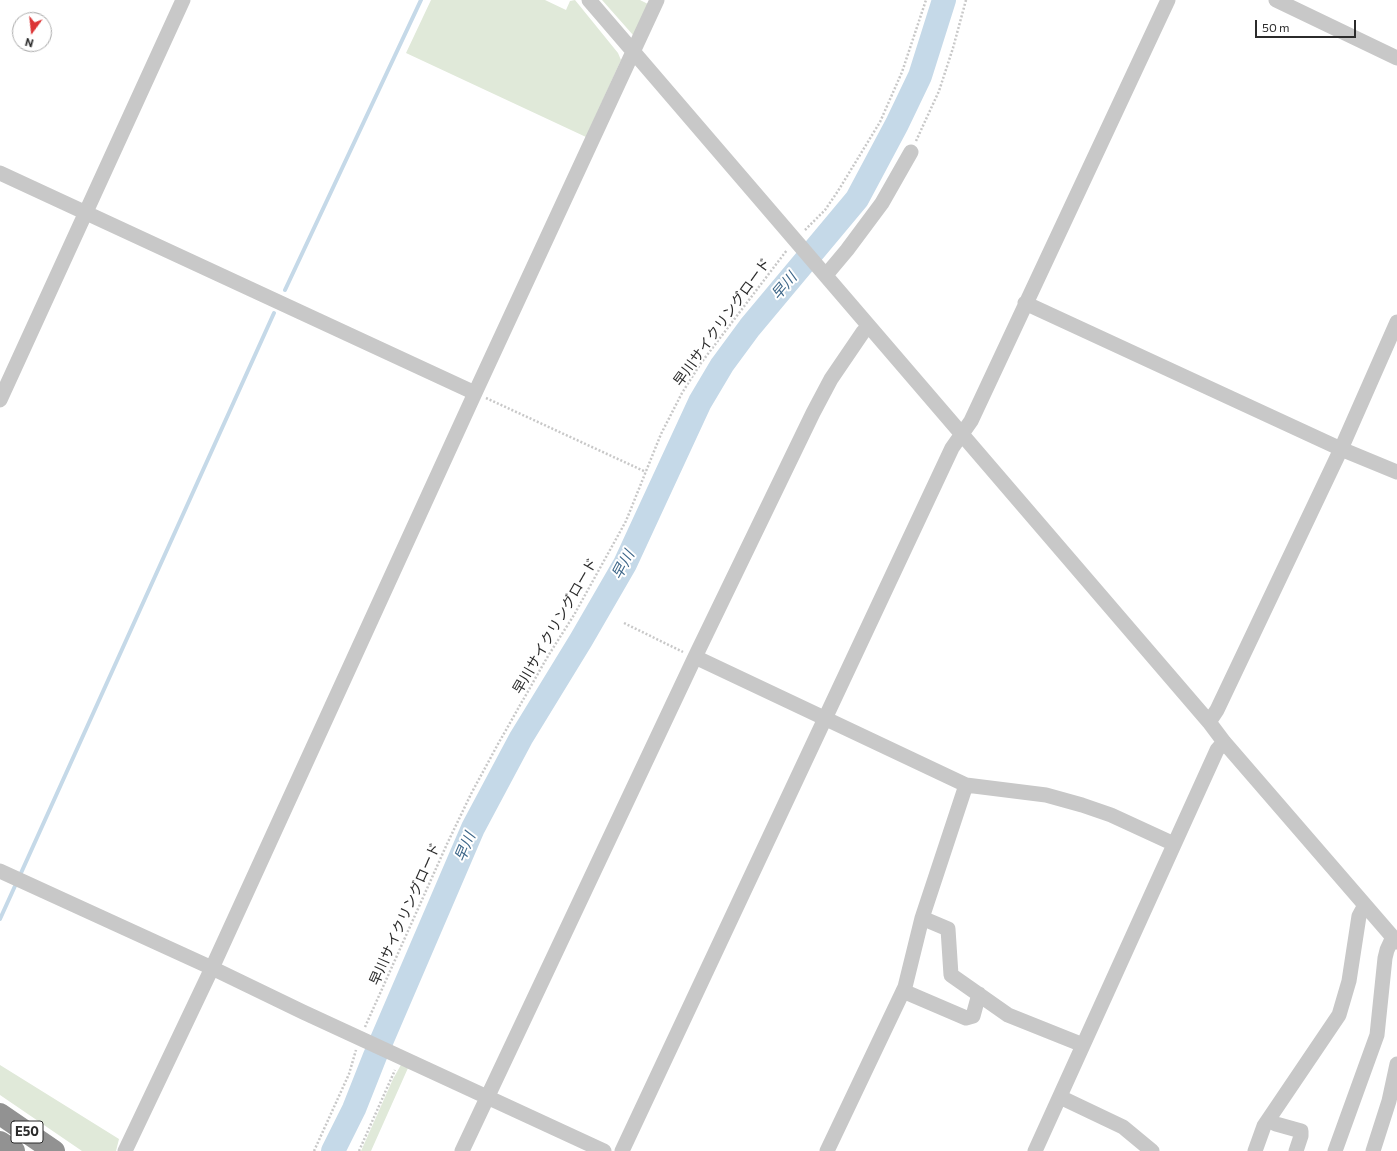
<!DOCTYPE html>
<meta charset="utf-8">
<style>
body{margin:0}
#map{position:relative;width:1397px;height:1151px;overflow:hidden;background:#fff;font-family:Commissioner,sans-serif}
canvas{display:block}
.north{position:absolute;left:12px;top:12px;width:40px;height:40px;box-sizing:border-box;background:#fff;border:1px solid #aaa;border-radius:50%;rotate:195deg;font-size:11px;font-weight:700;line-height:16px;text-align:center;color:#2b2b2b}
.north::after{content:'';display:block;margin:auto;width:14px;height:18px;background:#dc3435;clip-path:polygon(50% 0,100% 100%,50% 72%,0 100%)}
.scale{position:absolute;left:1255px;top:20px;width:101px;height:18px;box-sizing:border-box;border:2px solid #2b2b2b;border-top:0;padding-left:5px;font-size:12px;line-height:14px;white-space:nowrap;color:#2b2b2b;-webkit-text-stroke:3px #fff;paint-order:stroke}
</style>
<div id="map">
<canvas width="1397" height="1151"></canvas>
<div class="north">N</div>
<div class="scale">50 m</div>
</div>
<script>
const context = document.querySelector('canvas').getContext('2d');
context.lineJoin = 'round';
function fillPath(path, color) { context.fillStyle = color; context.fill(path, 'evenodd'); }
function trace(path, color, width, dash) { context.strokeStyle = color; context.lineWidth = width; context.lineCap = dash ? 'butt' : 'round'; context.setLineDash(dash || []); context.stroke(path); }
function label(font, color, halo, rows, align = 'center') {
  context.font = font + ' Commissioner,"Noto Sans JP",sans-serif'; context.lineWidth = 4; context.setLineDash([]); context.textBaseline = 'middle'; context.strokeStyle = halo; context.fillStyle = color; for (const [text, x, y, turn = 0] of rows) {
    context.save(); context.translate(x, y); context.rotate((+turn || 0) * Math.PI / 180); context.textAlign = isNaN(turn) ? turn : align; if (halo) context.strokeText(text, 0, 0); context.fillText(text, 0, 0); context.restore();
  }
}
fillPath(new Path2D(`
 M431,0H545L566,10L570,1L575,0L618,53L621,60L586,137L406,53Z
 M602,0H640L650,5L633,35Z
 M402,1063L408,1068L371,1151H361L393,1079Z
 M0,1065L119,1139L116,1151H82L0,1095Z`), '#e0e9d9');
trace(new Path2D(`
 M285,290L421,0
 M21,873L274,313
 M0,919L15,886`), '#c5d9e8', 4);
trace(new Path2D(`
 M333,1151L354,1109L375,1056L473,828L521,738L581,640L625,564L700,402L722,365L750,327L857,199L897,124L920,76L944,0`), '#c5d9e8', 24);
trace(new Path2D(`
 M916,141L939,91L953,48L966,0
 M805,230L825,210L838,191L880,122L902,72L926,0
 M486,398L646,472
 M624,623L683,652
 M365,1027L447,844L471,794L498,744L548,656L574,615L626,521L661,434L682,393L701,363L787,250
 M314,1151L349,1074L356,1050
 M359,1151L395,1070`), '#c8c8c8', 2.5, [2, 2]);
trace(new Path2D(`
 M589,0L1209,722L1224,742L1397,942
 M1276,0L1397,58
 M0,173L475,393
 M826,275L847,250L882,203L911,152
 M1025,303L1341,449L1397,472
 M0,400L183,0
 M695,657L966,785L1046,795L1082,805L1111,815L1174,844
 M1209,722L1217,710L1341,449L1397,322
 M0,871L212,968L303,1012L604,1151
 M922,918L948,929L951,975L1008,1015L1083,1045
 M903,991L966,1018L973,1016L979,994
 M1060,1097L1123,1127L1152,1151
 M1268,1120L1276,1124L1301,1131V1136L1296,1151
 M125,1151L212,968L475,393L657,0
 M462,1151L695,657L813,413L831,379L863,332L869,326
 M622,1151L952,448L971,421L1168,0
 M827,1151L905,987L922,918L966,785
 M1035,1151L1217,750L1224,742
 M1255,1151L1264,1126L1339,1015L1349,981L1359,916L1365,905
 M1335,1151L1377,1035L1385,958L1387,950L1393,937
 M1373,1151L1389,1101L1397,1064`), '#c8c8c8', 15);
trace(new Path2D(`
 M0,1114L54,1151
 M0,1142L14,1151`), '#929292', 22);
for (const [x, y, w] of [
 [27,1132,32]
]) { const box = new Path2D(); box.roundRect(x - w / 2, y - 11, w, 22, 3); context.fillStyle = '#fff'; context.fill(box); trace(box, '#2b2b2b', 1); }
label('bold 13px', '#2b2b2b', null, [
 ["E50",27,1132]
]);
label('14px', '#2b2b2b', '#fff', [
 ["早川サイクリングロード",722,322,-54],
 ["早川サイクリングロード",555,626,-60],
 ["早川サイクリングロード",405,914,-66]
]);
label('italic 15px', '#3e6789', '#fff', [
 ["早川",784,286,-50],
 ["早川",623,565,-62],
 ["早川",465,847,-67]
]);
</script>
